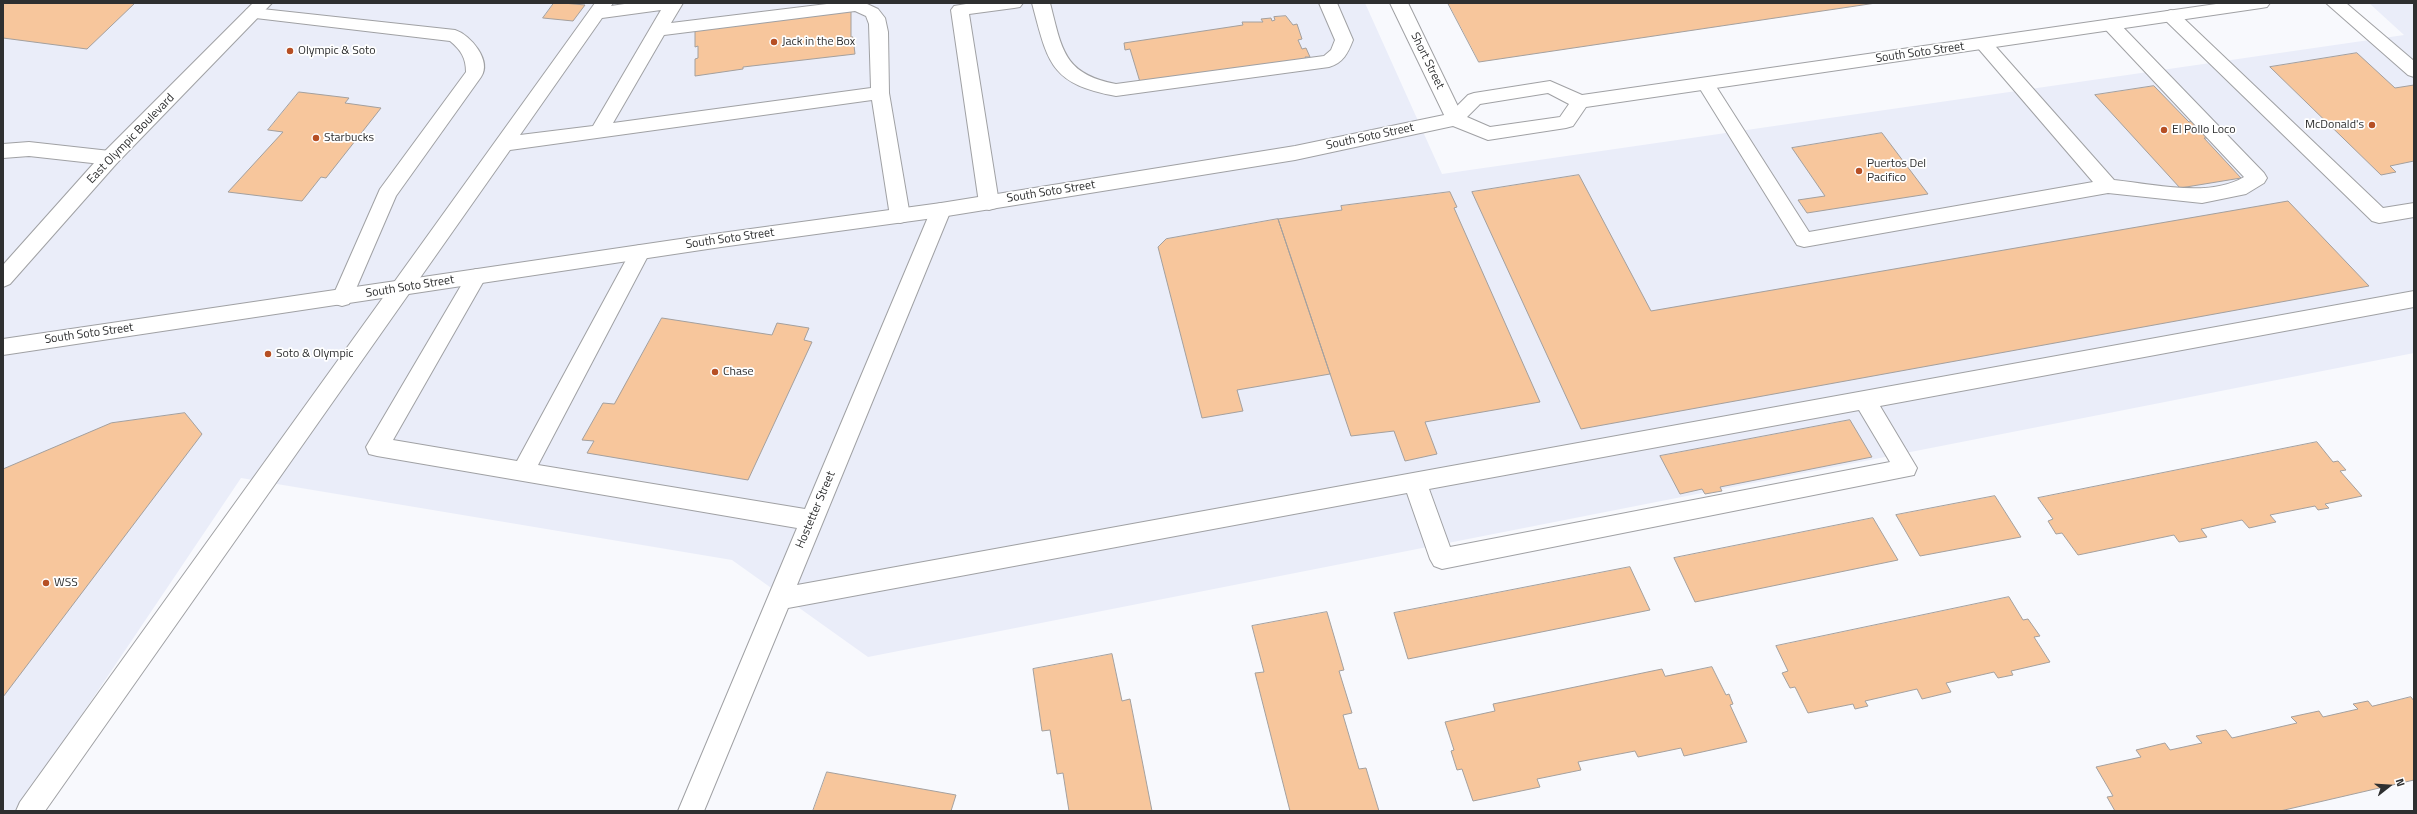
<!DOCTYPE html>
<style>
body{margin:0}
#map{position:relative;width:2417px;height:814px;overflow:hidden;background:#f8f9fd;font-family:"Titillium Web",sans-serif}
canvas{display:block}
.frame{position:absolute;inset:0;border:4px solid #2e2f30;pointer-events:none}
.north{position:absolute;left:2369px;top:766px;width:40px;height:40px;-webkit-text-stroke:3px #fff;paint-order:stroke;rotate:73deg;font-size:11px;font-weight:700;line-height:16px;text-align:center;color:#2e2f30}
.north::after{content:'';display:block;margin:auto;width:14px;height:18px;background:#2e2f30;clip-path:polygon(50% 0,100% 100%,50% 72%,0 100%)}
</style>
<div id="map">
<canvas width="2417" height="814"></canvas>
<div class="frame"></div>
<div class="north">N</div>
</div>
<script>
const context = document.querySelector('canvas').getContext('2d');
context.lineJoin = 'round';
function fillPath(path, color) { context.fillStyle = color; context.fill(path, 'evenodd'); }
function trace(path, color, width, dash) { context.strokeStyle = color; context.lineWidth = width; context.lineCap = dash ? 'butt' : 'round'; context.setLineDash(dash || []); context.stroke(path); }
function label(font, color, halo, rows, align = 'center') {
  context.font = font + ' "Titillium Web",sans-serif'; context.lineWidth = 3.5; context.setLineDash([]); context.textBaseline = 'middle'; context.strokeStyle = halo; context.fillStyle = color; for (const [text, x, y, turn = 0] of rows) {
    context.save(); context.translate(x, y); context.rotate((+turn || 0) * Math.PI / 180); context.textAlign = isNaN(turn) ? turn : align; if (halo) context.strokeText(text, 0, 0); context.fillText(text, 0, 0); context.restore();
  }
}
fillPath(new Path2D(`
 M3,3H1365L1442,174L2404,35L2369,3H2414V353L868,657L732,560L241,478L17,811H3Z`), '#eaedf9');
const building = new Path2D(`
 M3,3H135L87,49L3,38Z
 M554,3H563L585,5L573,21L543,18Z
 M1448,3H1876L1479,62Z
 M851,10V37H853L855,54L743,67V69L695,76V59L698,58V46L695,47V31Z
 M1286,16L1293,25L1297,24L1302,39L1298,40L1302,49L1306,48L1310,57H1305L1306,59L1237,72L1235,68L1140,82L1130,49L1125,50L1124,43L1243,25L1242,22H1263L1261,19L1271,18L1272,21L1275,20L1274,17Z
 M2357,53L2395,88L2414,85V161L2390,166L2396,172L2381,175L2270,67Z
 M2154,86L2189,122L2192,121L2208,138H2204L2241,178L2180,188L2095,95Z
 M299,92L349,98L345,103L381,108L326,178L321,177L302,201L228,192L283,132L268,130Z
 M1882,133L1928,194L1807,213L1798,200L1825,196L1792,148Z
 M1579,175L1651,311L2288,201L2369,286L1581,429L1472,192Z
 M1450,192L1457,207L1454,208L1540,402L1425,422L1437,454L1405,461L1394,431L1351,436L1278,219L1342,210L1341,206Z
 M1278,219L1330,374L1237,390L1243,411L1202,418L1158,247L1166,239Z
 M662,318L772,335L777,323L809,328L804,340L812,342L748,480L587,453L594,441L582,440L603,403L614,404Z
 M185,413L202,434L3,697V469L111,423Z
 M1850,420L1872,457L1720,487L1722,491L1705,494L1702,489L1680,494L1660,456Z
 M2317,442L2333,462L2338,461L2346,470L2340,471L2362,496L2325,504L2329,508L2318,510L2315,506L2270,515L2276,522L2249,528L2242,520L2201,529L2207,537L2179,542L2174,535L2078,555L2062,533L2056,534L2048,521L2053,519L2038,498Z
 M1995,496L2021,537L1920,556L1896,515Z
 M1873,518L1898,560L1695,602L1674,558Z
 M1630,567L1650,610L1408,659L1394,613Z
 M2009,597L2023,620L2028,619L2040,636L2034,637L2050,662L2011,671L2013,675L1998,678L1994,672L1946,683L1951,692L1922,699L1917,689L1865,701L1868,706L1855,709L1853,704L1808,713L1795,687L1790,688L1782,673L1788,671L1776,646Z
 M1327,612L1344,670L1339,671L1352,713L1343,715L1359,769L1366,768L1379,811H1290L1255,673L1264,672L1252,626Z
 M1112,654L1122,701L1130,699L1152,811H1069L1063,773L1057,774L1050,730L1042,731L1033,669Z
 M1712,667L1726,695L1729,694L1733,704L1730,705L1747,742L1684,756L1681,748L1638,757L1635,751L1578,762L1581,770L1537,779L1540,787L1473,801L1462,769L1457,770L1451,751L1454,750L1445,722L1495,711L1493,704L1662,669L1665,676Z
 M2411,697L2414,701V780L2280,811H2115L2107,797L2113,796L2096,767L2141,757L2136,750L2165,743L2170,750L2202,743L2196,736L2226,730L2232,738L2297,723L2291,717L2319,711L2323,717L2358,709L2353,704L2368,701L2372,706Z
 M827,772L956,795L951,811H813Z`);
fillPath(building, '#f7c69c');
trace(building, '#a4a09e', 1);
const minor = new Path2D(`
 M595,3H613L611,6L631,3H683L671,23L835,3H865L878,9L885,18L888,32L889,93L910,216L907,221L900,223L893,221L890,216L872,100L510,150L45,811H16L20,802ZM661,10L593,126L520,135L602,18ZM855,11L866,16L869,24L871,88L613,123L664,35Z
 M972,3H1023L1020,7L1014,8L969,14L999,203L996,208L989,210L982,208L979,203L951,10L954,6Z
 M1032,3H1050C1062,49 1063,74 1116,84L1324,56L1331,50L1335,40L1319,3H1337L1353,40C1348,53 1343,63 1329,67L1116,96C1050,84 1048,63 1032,3Z
 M1390,3H1408L1464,119L1462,123L1455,125L1448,123L1446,119Z
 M2326,3H2346L2414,61V77L2408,75Z
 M253,8L455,30C471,35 492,61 481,77L396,196L352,298L349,304L342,306L335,304L332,298L380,189L466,72C466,58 461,50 450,41L247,17L244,13L247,9Z
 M2171,10L2177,12L2383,208L2414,203V217L2379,223L2372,221L2165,20L2162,16L2165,12Z
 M2111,19L2117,21L2264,173L2267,178L2264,183L2246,194L2202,203L2108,193L1804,247L1797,245L1697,84L1700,80L1706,78L1712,80L1809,232L2093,182L1977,47L1974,43L1977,39H1989L2114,180C2153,184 2209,198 2244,177L2105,29L2102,25L2105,21Z
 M29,142L110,151L117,153L120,158L117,163L110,165L29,156L3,158V144Z
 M941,203L948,205L951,210L797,585L2414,291V307L1880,406L1917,468L1914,475L1442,569L1434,566L1430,559L1407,493L788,608L704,811H678L797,528L377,456L369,454L366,447L469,272L476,269L483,272L486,277L393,440L517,461L633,247L640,245L647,247L650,252L538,465L805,509L931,210L934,205ZM1859,410L1890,462L1450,547L1429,489Z`);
const major = new Path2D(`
 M253,3H272L117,163L10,284L3,287V265L103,153Z
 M2223,3H2270L2267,7L2261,8L1586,107L1573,126L1566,128L1488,140L1453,126L1295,160L941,217L721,247L3,355V339L721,233L941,203L1295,146L1449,114L1468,95L1474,93L1550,81L1582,95ZM1548,93L1569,104L1560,117L1490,127L1467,117L1480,104Z`);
trace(minor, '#a0a1a4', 2);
trace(major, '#a0a1a4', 2);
fillPath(minor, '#fff');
fillPath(major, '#fff');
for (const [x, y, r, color] of [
 [774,42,4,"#b64f24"],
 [290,51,4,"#b64f24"],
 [2372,125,4,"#b64f24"],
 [2164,130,4,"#b64f24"],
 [316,138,4,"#b64f24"],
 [1859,171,4,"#b64f24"],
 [268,354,4,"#b64f24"],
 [715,372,4,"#b64f24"],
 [46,583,4,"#b64f24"]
]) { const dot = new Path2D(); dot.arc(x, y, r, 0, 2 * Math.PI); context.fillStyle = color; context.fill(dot); trace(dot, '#fff', 1.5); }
label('12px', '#2e2f30', '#fff', [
 ["Jack in the Box",782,42],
 ["Olympic & Soto",298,51],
 ["McDonald's",2364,125,"right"],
 ["El Pollo Loco",2172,130],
 ["Starbucks",324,138],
 ["Puertos Del",1867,164],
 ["Pacifico",1867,178],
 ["Soto & Olympic",276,354],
 ["Chase",723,372],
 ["WSS",54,583]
], 'left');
label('12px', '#2e2f30', '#fff', [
 ["South Soto Street",1920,53,-8],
 ["Short Street",1427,61,64],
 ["South Soto Street",1370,137,-12],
 ["East Olympic Boulevard",131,139,-46],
 ["South Soto Street",1051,192,-9],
 ["South Soto Street",730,239,-8],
 ["South Soto Street",410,287,-9],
 ["South Soto Street",89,334,-8],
 ["Hostetter Street",816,510,-67]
]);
</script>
